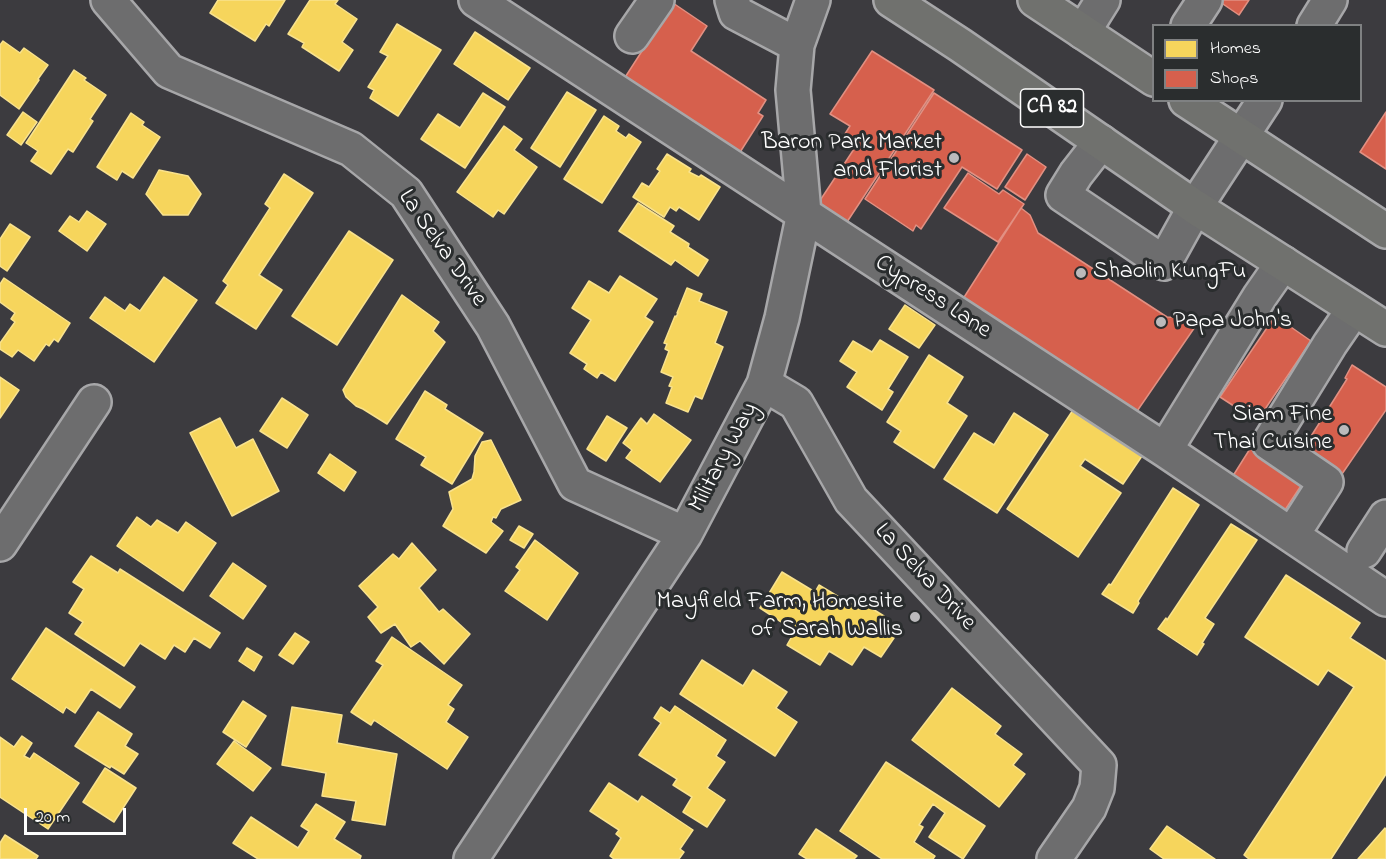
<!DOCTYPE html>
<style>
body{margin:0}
#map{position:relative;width:1386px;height:859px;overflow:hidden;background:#3c3b3f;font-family:"Indie Flower",sans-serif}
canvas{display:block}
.legend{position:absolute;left:1152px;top:24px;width:210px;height:78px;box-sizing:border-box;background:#2a2d2e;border:2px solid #7f8182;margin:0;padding:8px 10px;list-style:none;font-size:18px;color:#fff}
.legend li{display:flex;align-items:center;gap:12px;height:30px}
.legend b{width:30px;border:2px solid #7f8182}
.scale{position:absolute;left:24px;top:808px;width:102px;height:27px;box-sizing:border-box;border:3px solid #fff;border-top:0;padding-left:8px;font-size:18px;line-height:21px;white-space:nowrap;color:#fff;-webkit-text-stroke:4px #2a2d2e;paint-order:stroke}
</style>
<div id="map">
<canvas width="1386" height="859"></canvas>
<ul class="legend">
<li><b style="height:16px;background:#f6d55c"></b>Homes</li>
<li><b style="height:16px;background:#d6604d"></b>Shops</li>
</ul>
<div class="scale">20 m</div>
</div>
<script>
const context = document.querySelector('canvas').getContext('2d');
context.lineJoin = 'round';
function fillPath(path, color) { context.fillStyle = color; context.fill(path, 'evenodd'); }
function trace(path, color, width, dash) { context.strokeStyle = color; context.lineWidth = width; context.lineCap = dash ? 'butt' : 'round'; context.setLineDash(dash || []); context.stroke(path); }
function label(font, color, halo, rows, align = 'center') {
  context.font = font + ' "Indie Flower",sans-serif'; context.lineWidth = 6; context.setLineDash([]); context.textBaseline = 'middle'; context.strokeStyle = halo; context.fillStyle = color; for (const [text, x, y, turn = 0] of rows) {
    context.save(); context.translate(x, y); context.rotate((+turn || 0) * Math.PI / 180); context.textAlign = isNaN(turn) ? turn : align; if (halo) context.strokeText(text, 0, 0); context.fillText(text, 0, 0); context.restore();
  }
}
const homes = new Path2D(`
 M218,0H285L269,26L266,24L255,41L210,13Z
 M310,0H338L335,4L357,19L342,42L353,50L339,71L302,47L304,43L288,34Z
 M397,24L441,50L398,116L370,98L374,90L368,87L388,56L380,52Z
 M475,32L530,68L508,100L454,64Z
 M3,41L20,53L24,48L48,65L38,79L39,80L19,109L0,95V45Z
 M74,70L86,78L84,80L106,95L90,119L93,121L73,152L68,149L51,174L31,161L38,151L26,143Z
 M567,92L596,110L560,167L531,148Z
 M483,93L505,107L465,168L421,139L438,114L460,128Z
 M23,112L37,122L21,145L7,135Z
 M131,113L144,122L142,125L160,137L133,178L122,171L117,180L97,167Z
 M604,116L619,126L616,131L626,138L629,134L641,142L602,203L564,179Z
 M504,126L522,139L514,150L537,167L504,214L498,210L493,217L457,192Z
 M667,154L691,169L689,172L699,177L701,175L720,187L699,220L679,207L676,211L670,207L664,217L633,197L642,183L649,187L660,171L657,169Z
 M159,170L188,176L201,194L188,215H163L146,194Z
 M284,174L313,193L259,275L282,290L256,329L216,303L228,285L223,281L270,208L265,204Z
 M638,203L674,226L670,232L689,244L688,247L708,260L698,276L675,260L671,265L619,231Z
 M87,211L106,224L87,251L59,231L70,216L79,222Z
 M10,224L30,237L7,271L0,266V239Z
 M349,231L393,260L337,345L292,316Z
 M620,276L657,299L645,317L653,322L615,381L601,372L597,378L584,369L587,364L570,353L591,320L572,308L589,281L609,293Z
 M164,277L197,300L154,362L90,318L105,297L125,311L130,304L140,311Z
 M4,278L70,323L58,342L54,339L49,346L46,344L34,361L18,350L12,357L0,349V343L15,322L11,319L15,313L0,302V284Z
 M687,288L702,294L699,301L727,312L715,343L723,347L702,399L695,396L688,412L666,403L672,387L669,386L673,377L661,372L669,351L665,349L667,344L664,343L675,316L676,317L678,313H677Z
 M402,295L439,322L433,331L445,342L387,424L363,409L356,406L346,397L343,390Z
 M905,305L935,325L919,348L889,329Z
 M880,340L908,357L888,389L893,392L882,410L847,387L857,372L840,361L853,341L872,352Z
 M929,355L963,377L947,403L967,416L934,468L894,442L901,431L887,422Z
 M0,377L19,390L0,418Z
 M425,391L447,405L445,409L483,433L452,484L421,465L426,457L396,439Z
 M282,398L308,415L287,448L260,431Z
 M1073,410L1142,456L1123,484L1085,459L1080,466L1121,493L1078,557L1007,509Z
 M1014,413L1048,435L997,513L944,479L974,433L994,445Z
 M654,414L691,440L660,482L626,458L632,450L623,443L641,418L647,424Z
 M607,416L627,428L606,461L587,449Z
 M220,418L236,448L253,439L279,491L232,516L190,433Z
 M491,440L521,500L501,509L496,518L493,517L491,522L503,531L486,553L443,526L453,509L449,492L472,479L474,472L475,456L482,442Z
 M330,454L356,472L344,491L318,473Z
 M1173,488L1199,505L1138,601L1139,603L1133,613L1102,594L1109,584L1111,585Z
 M137,517L151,527L157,520L178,533L186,522L216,543L183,591L117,546Z
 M1231,524L1257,540L1205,618L1214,624L1202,643L1204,644L1197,655L1158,629L1166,618L1167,620Z
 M519,526L533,534L524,548L510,540Z
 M535,540L578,573L547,620L505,591L520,570L516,567Z
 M412,543L436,570L419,588L439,612L443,609L470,634L444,664L420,641L411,647L395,624L381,633L368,617L378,607L359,586L393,554L399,559Z
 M91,556L118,573L120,569L220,633L210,648L194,638L185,652L174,645L165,659L140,643L124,666L75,634L83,622L69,613L84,589L73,582Z
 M233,563L266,586L243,619L210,596Z
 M782,572L815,592L819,585L859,609L863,603L884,616L877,627L894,638L881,657L864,647L852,665L829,651L820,665L787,645L795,631L760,608Z
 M1286,575L1360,623L1350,638L1386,661V774L1331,859H1249L1244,855L1354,687L1328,670L1318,685L1245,637Z
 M46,628L135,687L120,708L91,689L75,713L66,707L63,713L12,679Z
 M295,633L309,642L293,664L279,655Z
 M392,637L462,685L448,705L454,709L446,722L468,737L447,769L374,720L371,725L351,712L383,665L376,661Z
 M247,648L262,657L254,671L239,661Z
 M702,660L743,686L753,670L787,692L776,708L797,722L775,756L680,694Z
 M952,688L1001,726L995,734L1022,754L1013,765L1025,774L999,807L912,740Z
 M243,701L266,716L246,747L223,732Z
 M675,706L726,740L716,756L725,762L707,788L725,800L707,827L683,812L692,797L673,785L677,779L639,755L661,723L654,718L661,707L670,713Z
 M292,707L342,715L337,743L397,754L385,825L352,820L356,801L322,796L326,773L282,765Z
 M98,712L132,734L125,746L138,754L124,774L111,766L110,768L75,746Z
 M22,736L32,743L24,756L30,759L34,753L79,783L48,829L0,797V737L14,747Z
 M234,741L271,768L253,791L217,764Z
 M886,762L985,826L963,859L929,837L945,813L933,804L919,825L923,827L914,842L935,856L933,859H882L840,831Z
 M105,768L136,788L114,822L83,802Z
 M609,783L638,802L642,796L693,830L680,849L684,852L679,859H614L610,856L621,838L616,834L619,830L590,811Z
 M316,804L345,822L334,839L361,856L360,859H258L233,843L251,817L298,848L309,831L301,826Z
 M1167,826L1215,859H1164L1150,849Z
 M1385,828L1386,829V859H1358Z
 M816,829L857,856L854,859H807L799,854Z
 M5,835L38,856L36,859H0V843Z`);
fillPath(homes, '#f6d55c');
trace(homes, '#f9e28d', 1.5);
const shops = new Path2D(`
 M1217,0H1249L1239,15Z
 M673,3L707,26L691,51L766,100L758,113L763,116L737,157L622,82Z
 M872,51L934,90L845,225L818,208L819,202L856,146L843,137L850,126L830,114Z
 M934,93L1022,150L997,189L962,167L921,229L916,225L913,231L865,199Z
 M1386,112V169L1360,152Z
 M1027,154L1046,167L1025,200L1005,187Z
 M968,173L999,194L1003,190L1024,204L998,242L944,208Z
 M1021,208L1030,215L1038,233L1167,317L1188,318L1197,324L1133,417L961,302Z
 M1275,316L1311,341L1257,421L1220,397Z
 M1352,365L1386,387V410L1342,474L1303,449L1347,379L1345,378Z
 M1253,444L1306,478L1283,513L1231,479Z`);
fillPath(shops, '#d6604d');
trace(shops, '#e29082', 1.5);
const minor = new Path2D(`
 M108,0L169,71L351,149L406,193L493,326L575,484L685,534
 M476,0L1165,450L1386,599
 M732,0L736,13L797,45
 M1188,26L1205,0
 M1314,26L1330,0
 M1083,32L1103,0
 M632,36L657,0
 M1101,142L1076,174L1063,195L1164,263L1195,207L1265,100
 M764,384L796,403L851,500L1099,765L1097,788L1089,808L1054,859
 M1165,450L1260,296L1283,263
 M1292,535L1326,482L1269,443L1330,344L1354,309
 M0,544L94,402
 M1364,551L1386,517
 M471,859L685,534L764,384L782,318L804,213L793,90L797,45L813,0`);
const major = new Path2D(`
 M891,0L960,45L1195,207L1386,329
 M1035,0L1154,79
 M1186,100L1386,231`);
trace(minor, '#a7a7a9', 38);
trace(major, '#a7a7a9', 38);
trace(minor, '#6d6d6e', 33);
trace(major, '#70716e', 33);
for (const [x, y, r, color] of [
 [954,158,6,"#bbbabc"],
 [1081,273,6,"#bbbabc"],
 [1161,322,6,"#bbbabc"],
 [1344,430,6,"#bbbabc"],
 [915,617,6,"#bbbabc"]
]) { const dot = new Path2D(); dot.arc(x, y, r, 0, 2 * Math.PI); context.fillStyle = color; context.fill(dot); trace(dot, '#2a2d2e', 2); }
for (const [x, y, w] of [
 [1052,108,63]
]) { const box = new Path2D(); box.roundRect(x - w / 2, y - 19, w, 38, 4.5); context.fillStyle = '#2a2d2e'; context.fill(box); trace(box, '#fff', 1.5); }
label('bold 22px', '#fff', null, [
 ["CA 82",1052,108]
]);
label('24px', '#fff', '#2a2d2e', [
 ["Baron Park Market",942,144],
 ["and Florist",942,172],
 ["Shaolin KungFu",1093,273,"left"],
 ["Papa John's",1173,322,"left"],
 ["Siam Fine",1332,416],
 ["Thai Cuisine",1332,444],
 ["Mayfield Farm, Homesite",903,603],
 ["of Sarah Wallis",903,631]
], 'right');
label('24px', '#fff', '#2a2d2e', [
 ["La Selva Drive",441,249,55],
 ["Cypress Lane",932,298,33],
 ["Military Way",725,458,-62],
 ["La Selva Drive",924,578,47]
]);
</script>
